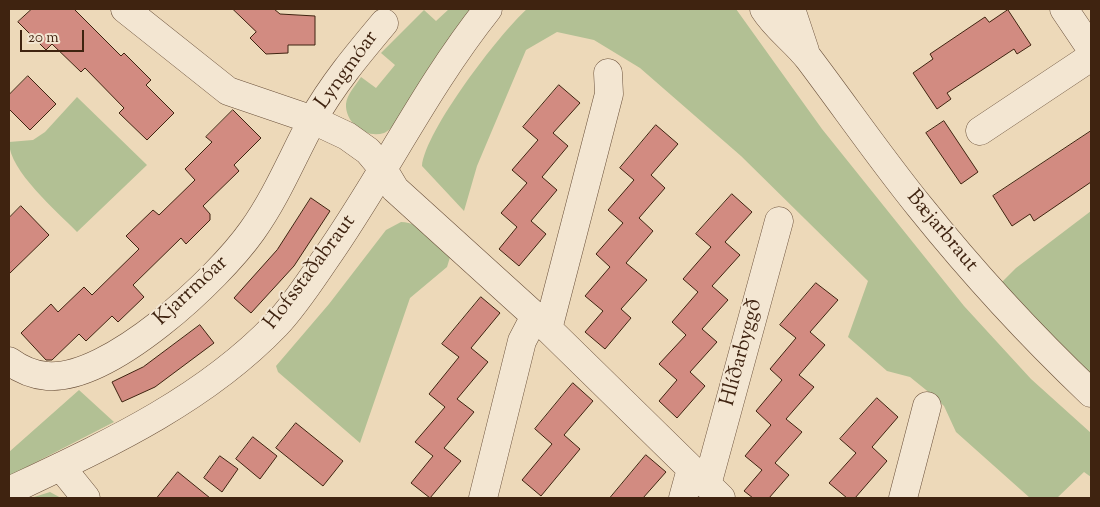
<!DOCTYPE html>
<meta charset="utf-8">
<style>
body{margin:0}
#map{position:relative;width:1100px;height:507px;overflow:hidden;background:#edd9b9;font-family:"Sorts Mill Goudy",serif}
canvas{display:block}
.frame{position:absolute;inset:0;border:10px solid #3f2310;pointer-events:none}
.scale{position:absolute;left:20px;top:30px;width:64px;height:22px;box-sizing:border-box;border:2px solid #3f2310;border-top:0;padding-left:6px;font-size:15px;line-height:18px;white-space:nowrap;color:#3f2310;-webkit-text-stroke:4px #f3e6d2;paint-order:stroke}
</style>
<div id="map">
<canvas width="1100" height="507"></canvas>
<div class="frame"></div>
<div class="scale">20 m</div>
</div>
<script>
const context = document.querySelector('canvas').getContext('2d');
context.lineJoin = 'round';
function fillPath(path, color) { context.fillStyle = color; context.fill(path, 'evenodd'); }
function trace(path, color, width, dash) { context.strokeStyle = color; context.lineWidth = width; context.lineCap = dash ? 'butt' : 'round'; context.setLineDash(dash || []); context.stroke(path); }
function label(font, color, halo, rows, align = 'center') {
  context.font = font + ' "Sorts Mill Goudy",serif'; context.lineWidth = 4; context.setLineDash([]); context.textBaseline = 'middle'; context.strokeStyle = halo; context.fillStyle = color; for (const [text, x, y, turn = 0] of rows) {
    context.save(); context.translate(x, y); context.rotate((+turn || 0) * Math.PI / 180); context.textAlign = isNaN(turn) ? turn : align; if (halo) context.strokeText(text, 0, 0); context.fillText(text, 0, 0); context.restore();
  }
}
fillPath(new Path2D(`
 M449,9H472L456,28L394,126C391,128 387,132 384,133C366,139 345,123 346,104C347,94 356,85 361,77L376,88L395,65L381,53L424,10L436,21Z
 M527,9H736L822,129L964,306L1031,379L1091,433V477L1084,472L1057,498H1030L956,432L944,406L931,394L910,377L887,371L848,337L868,281L741,156L640,68L594,40L557,32L526,50L477,166L464,211L422,166C425,131 499,34 527,9Z
 M77,97L147,165L77,232C57,211 9,171 9,142L33,140L45,132Z
 M1091,211V377L1000,284L1016,268Z
 M401,222C422,223 436,240 451,254L447,267L410,298L360,443L278,372L276,366L329,304L386,230Z
 M79,390L114,422L9,476V452Z
 M50,492L61,498H32L34,497Z`), '#b2c094');
const building = new Path2D(`
 M32,9H74L121,56L124,53L151,80L146,85L174,113L147,140L119,113L124,108L85,68L81,72L52,44L46,50L18,22Z
 M233,9H274L280,14L315,16V45H288V53L266,54L250,38L256,32Z
 M1008,10L1031,45L1017,54L1014,49L947,93L951,99L937,109L913,73L933,59L930,54L985,17L989,22Z
 M28,76L56,104L30,130L9,109V95Z
 M559,85L580,103L553,133L568,146L542,177L557,190L531,221L546,234L519,266L499,249L517,227L501,213L527,183L512,170L538,140L523,127Z
 M233,110L261,138L234,165L239,171L203,206L210,214V220L186,244L181,238L133,285L144,297L118,322L112,316L86,341L79,334L52,360H46L21,333L51,304L58,312L84,287L92,295L139,249L126,236L153,210L159,215L195,180L185,169L212,142L206,137Z
 M944,121L978,172L961,184L926,133Z
 M656,125L678,144L651,175L665,188L639,218L653,231L626,263L647,280L621,309L631,318L605,349L585,332L603,311L585,296L610,267L596,254L623,223L608,210L634,180L620,168Z
 M1091,131V182L1034,221L1030,214L1012,226L993,196Z
 M732,194L752,212L725,242L740,255L712,286L728,300L702,329L717,342L690,372L705,386L677,418L659,401L677,380L659,364L686,335L672,322L698,292L683,279L711,247L696,234Z
 M311,198L330,211L294,266L251,313L234,298L277,250Z
 M21,206L49,235L9,274V218Z
 M816,283L838,300L810,332L825,345L799,375L814,387L786,419L802,432L775,463L789,475L769,498H753L744,491L762,470L745,456L771,425L756,411L782,380L770,369L796,338L780,325Z
 M481,297L500,313L471,348L488,362L457,399L474,412L444,448L461,461L430,498L411,483L433,456L415,442L445,407L429,394L459,357L442,344Z
 M200,325L214,343L155,387L122,402L112,382L143,367Z
 M573,383L593,401L564,435L580,449L541,496L522,480L552,444L535,429Z
 M877,398L898,417L872,447L887,461L855,498H847L829,483L856,453L840,439Z
 M296,423L343,461L323,486L276,448Z
 M253,437L277,456L260,479L236,459Z
 M646,455L666,472L643,498H610Z
 M220,456L238,469L222,492L204,478Z
 M178,472L210,498H157Z`);
fillPath(building, '#d28b81');
trace(building, '#3f2310', 1);
const minor = new Path2D(`
 M125,9L228,91L313,120L347,136L368,151L383,169L395,189L535,316L721,498
 M764,9C776,28 795,41 809,59C846,108 881,159 920,207C973,273 1030,335 1091,393
 M791,9L805,51
 M1064,9L1091,49
 M980,131L1091,57
 M548,329L609,94L608,73
 M9,361C20,369 33,375 47,376C110,381 218,279 252,231C277,196 292,158 312,121C332,85 358,54 384,23
 M61,467L86,498
 M707,485L779,221
 M9,491C104,446 202,402 276,325C294,306 309,283 324,261C382,179 425,88 488,9
 M483,498L522,341L535,316
 M683,498L691,469
 M903,498L927,406`);
trace(minor, '#6a503a', 29);
trace(minor, '#f3e6d2', 28);
label('21px', '#3f2310', '#f3e6d2', [
 ["Lyngmóar",348,71,-54],
 ["Bæjarbraut",941,232,50],
 ["Hofsstaðabraut",311,273,-53],
 ["Kjarrmóar",192,292,-43],
 ["Hlíðarbyggð",743,353,-75]
]);
</script>
